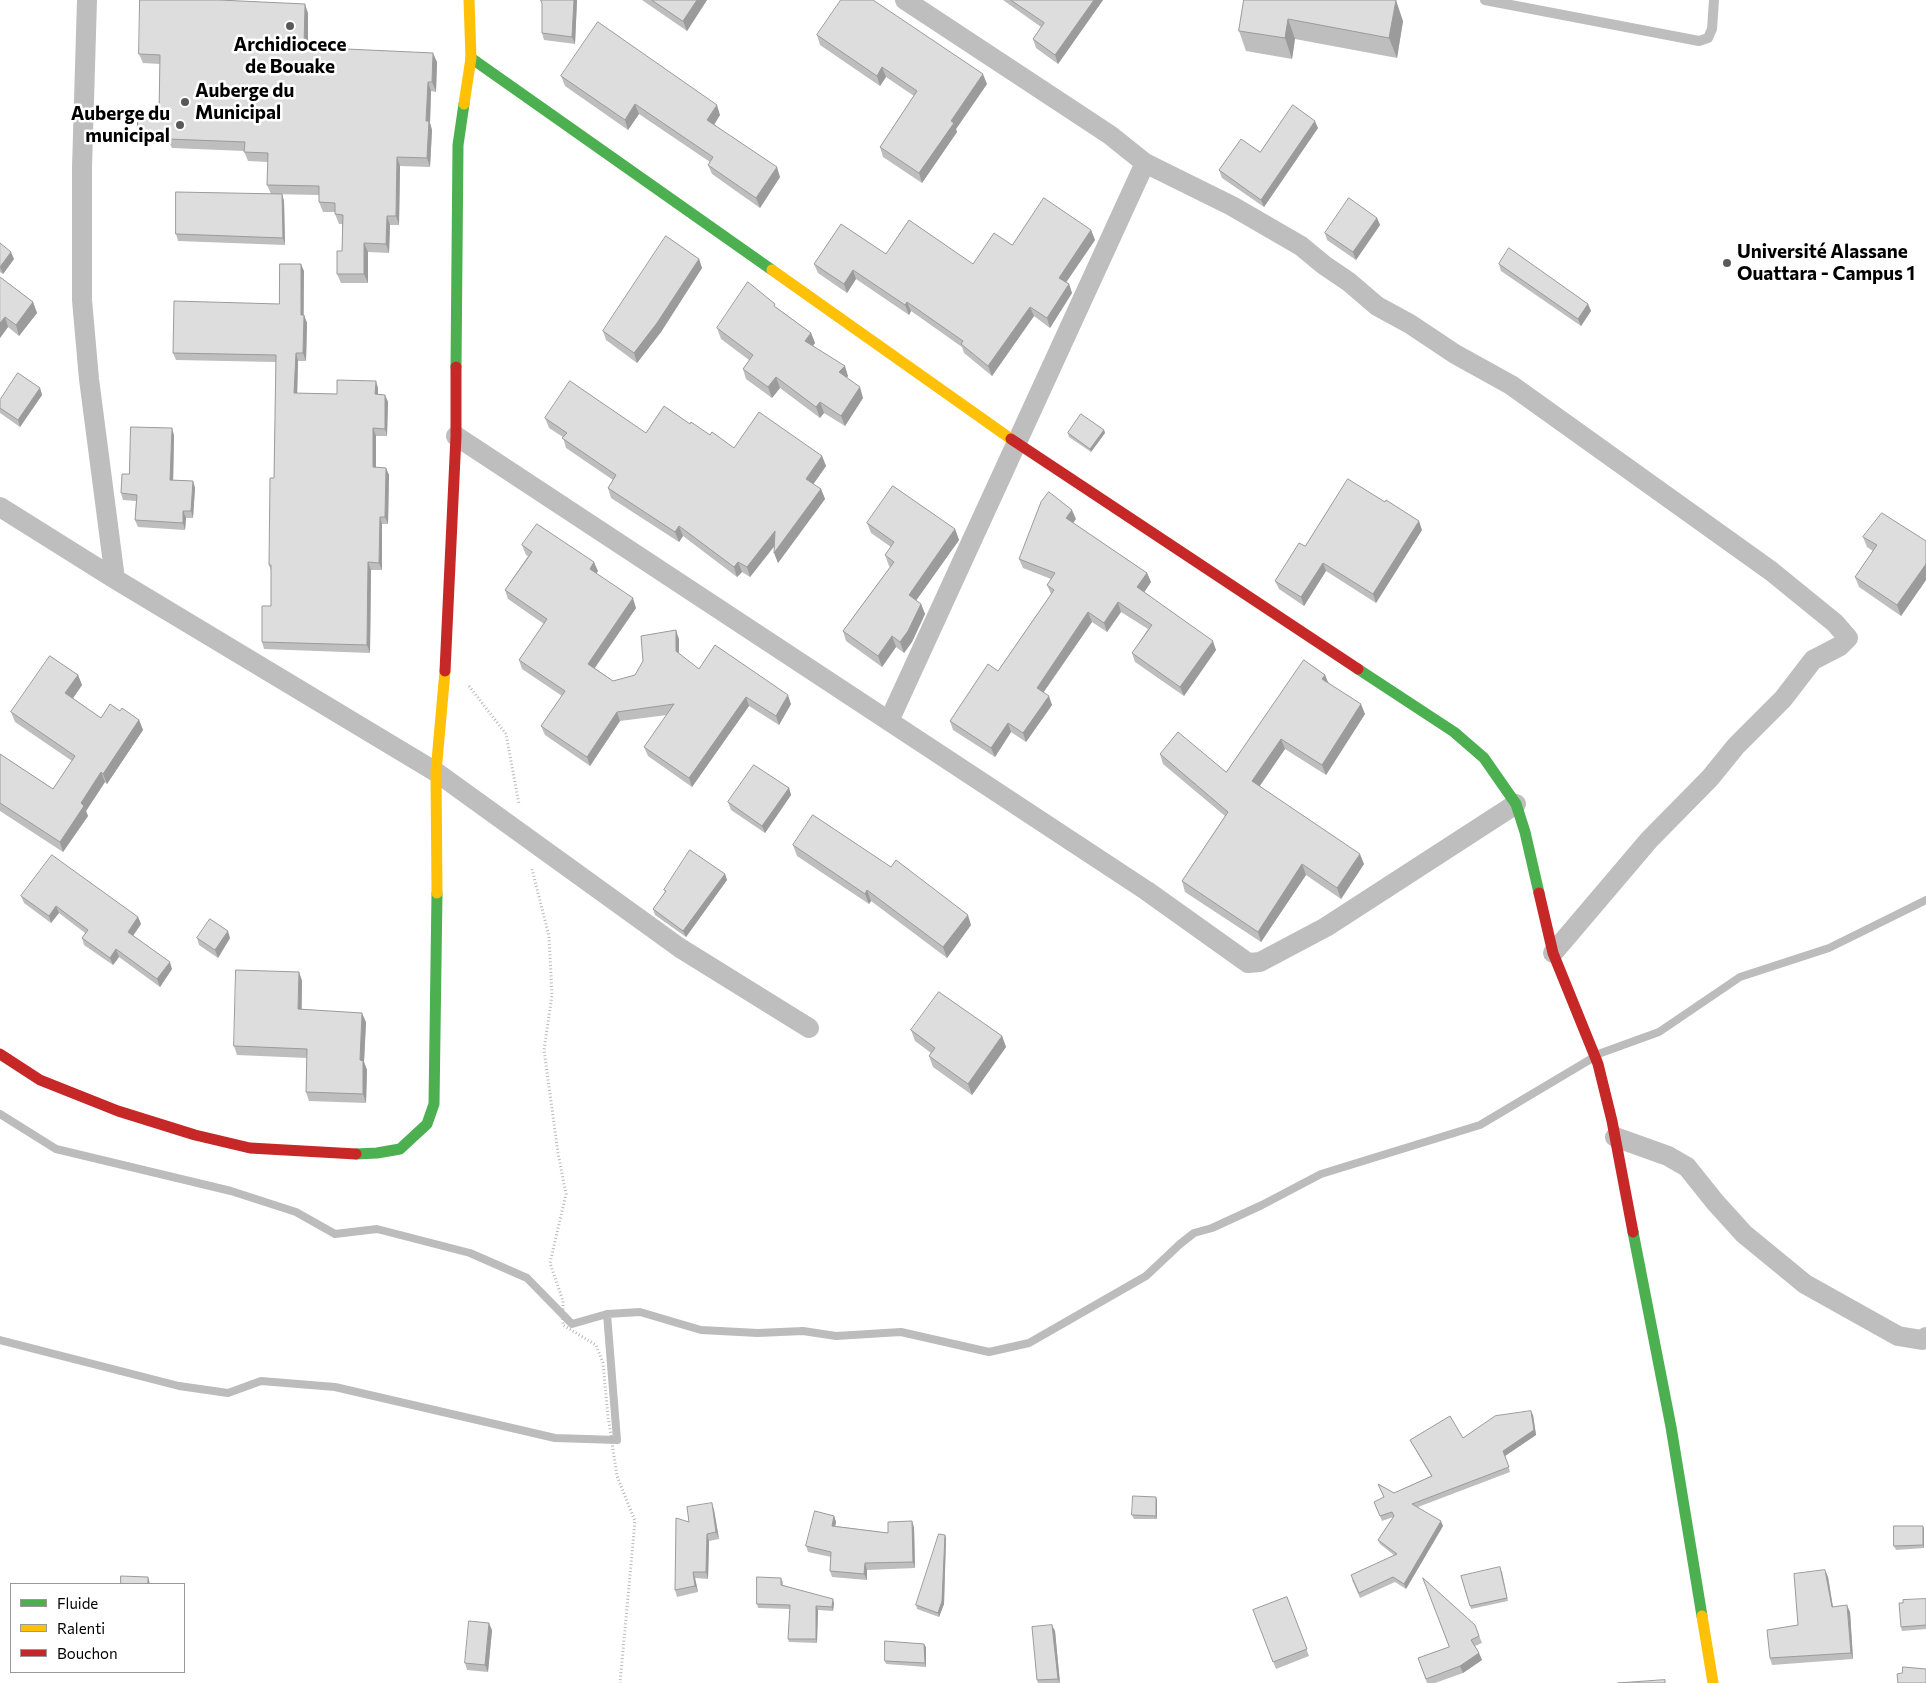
<!DOCTYPE html>
<meta charset="utf-8">
<style>
body{margin:0}
#map{position:relative;width:1926px;height:1683px;overflow:hidden;background:#fff;font-family:Commissioner,sans-serif}
canvas{display:block}
.legend{position:absolute;left:10px;top:1583px;width:175px;height:90px;box-sizing:border-box;background:#fff;border:1px solid #999;margin:0;padding:6px 9px;list-style:none;font-size:15px;color:#000}
.legend li{display:flex;align-items:center;gap:10px;height:25px}
.legend b{width:25px;border:1px solid #999}
</style>
<div id="map">
<canvas width="1926" height="1683"></canvas>
<ul class="legend">
<li><b style="height:6px;background:#4caf50"></b>Fluide</li>
<li><b style="height:6px;background:#ffc107"></b>Ralenti</li>
<li><b style="height:6px;background:#c62828"></b>Bouchon</li>
</ul>
</div>
<script>
const context = document.querySelector('canvas').getContext('2d');
context.lineJoin = 'round';
function trace(path, color, width, dash) { context.strokeStyle = color; context.lineWidth = width; context.lineCap = dash ? 'butt' : 'round'; context.setLineDash(dash || []); context.stroke(path); }
function fillPath(path, color) { context.fillStyle = color; context.fill(path, 'evenodd'); }
function label(font, color, halo, rows, align = 'center') {
  context.font = font + ' Commissioner,sans-serif'; context.lineWidth = 5; context.setLineDash([]); context.textBaseline = 'middle'; context.strokeStyle = halo; context.fillStyle = color; for (const [text, x, y, turn = 0] of rows) {
    context.save(); context.translate(x, y); context.rotate((+turn || 0) * Math.PI / 180); context.textAlign = isNaN(turn) ? turn : align; if (halo) context.strokeText(text, 0, 0); context.fillText(text, 0, 0); context.restore();
  }
}
trace(new Path2D(`
 M0,1114L56,1149L231,1191L296,1212L335,1234L377,1229L470,1253L527,1278L572,1324L607,1314L640,1312L701,1330L758,1333L803,1331L836,1336L901,1332L989,1352L1029,1343L1146,1276L1180,1244L1194,1233L1212,1228L1262,1205L1321,1174L1480,1125L1601,1053L1659,1032L1740,977L1829,948L1926,900
 M0,1340L179,1386L228,1393L261,1381L335,1387L555,1438L617,1440L607,1314`), '#bcbcbc', 8);
trace(new Path2D(`
 M469,686L506,734L519,804
 M532,869L549,936L552,995L544,1050L558,1153L566,1194L550,1263L563,1301V1325L596,1345L603,1363L608,1416L617,1476L635,1521L620,1683`), '#b8b8b8', 3, [1, 2.5]);
trace(new Path2D(`
 M1485,0L1699,41L1708,38L1712,29L1714,0`), '#bebebe', 10);
trace(new Path2D(`
 M87,0L82,168V300L89,379L115,579
 M905,0L1110,135L1145,163L1232,206L1301,246L1324,265L1349,282L1377,306L1410,324L1455,354L1511,385L1771,571L1835,623L1848,638L1840,646L1813,660L1783,699L1736,746L1710,778L1649,840L1553,953
 M456,436L1147,891L1248,963L1260,962L1326,927L1516,804
 M0,507L115,579L436,772L680,948L809,1028
 M889,721L1145,163
 M1615,1137L1668,1156L1687,1167L1715,1202L1744,1234L1805,1284L1898,1336L1922,1340L1926,1337`), '#bebebe', 20);
trace(new Path2D(`
 M471,58L772,270
 M456,367L458,145L464,104
 M1358,669L1454,732L1484,758L1516,804L1525,832L1539,893
 M356,1154L377,1153L400,1149L427,1124L434,1104L437,893
 M1633,1232L1671,1427L1702,1616`), '#4caf50', 11);
trace(new Path2D(`
 M464,104L471,58L469,0
 M772,270L1011,439
 M437,893L436,772L445,671
 M1702,1616L1713,1683`), '#ffc107', 11);
trace(new Path2D(`
 M1011,439L1358,669
 M445,671L456,436V367
 M1539,893L1553,953L1598,1064L1612,1121L1633,1232
 M0,1054L40,1080L118,1111L195,1135L250,1148L356,1154`), '#c62828', 11);
fillPath(new Path2D(`
 M541,0H577L575,44L544,40L542,33V4Z
 M642,0H707L687,31Z
 M1003,0H1103L1058,64L1036,48L1033,39L1041,27Z
 M1244,0L1403,21L1397,58L1295,39L1292,59L1246,51L1239,31Z
 M308,13V48L437,62L436,92L431,91L430,123L432,130L430,167L400,166L399,225H390L389,253L368,252V283H341L337,274L342,251V224H339L335,214V212H323L319,202V195L271,194L267,185L268,162L248,161L244,151L172,148L170,144L140,143L137,134L159,115L160,64L143,63L139,54Z
 M817,35L987,84L956,129L957,132L922,183L883,157L880,147L914,96L886,77L880,86L820,45Z
 M561,76L720,115L714,124L780,177L760,208L712,174L708,165L710,162L639,114L628,130L565,86Z
 M1318,128L1264,207L1222,178L1219,170Z
 M282,194L284,201L285,245L178,241L176,234Z
 M1377,218L1380,225L1356,260L1327,240L1325,233Z
 M1091,230L1095,240L1066,282L1069,284L1072,293L1050,328L1034,316L992,376L964,353L962,347L911,311L909,315L856,279L847,293L818,273L814,264L886,254L973,264L1012,245Z
 M0,243L14,259L3,274L0,272Z
 M699,259L702,268L661,332L637,363L606,340L603,331Z
 M1499,264L1588,304L1591,311L1581,326L1501,271Z
 M304,271V315L307,323L306,361H298L297,393L337,394L378,388V394L385,395L388,402L387,436H376V467L386,468L389,475L388,524H382V570H371L370,653L264,649L262,642L271,606V571L269,565L274,478L276,362L176,360L173,353L279,304Z
 M0,277L33,302L37,313L19,336L8,327L0,338Z
 M776,307L811,333L815,343L813,346L848,376L847,378L863,398L845,426L824,413L820,418L780,388L772,398L746,379L743,369L749,360L721,339L717,328Z
 M40,388L42,395L20,427L0,413V400Z
 M545,418L646,433L690,424L734,448L822,456L826,466L813,484L821,489L825,499L778,563L774,547L750,577L742,572L737,577L683,536L679,542L611,498L608,488L613,480L566,448L563,437L549,428Z
 M1104,430L1105,433L1091,452L1069,437L1068,433Z
 M174,435L173,480L193,481L195,488L193,518H186L185,530L138,527L135,520L136,501L123,500L121,493L129,474Z
 M1076,519L1073,523L1147,573L1151,582L1144,592L1216,650L1184,696L1135,662L1132,653L1148,629L1121,612L1107,632L1092,622L1044,692L1052,705L1026,742L1011,732L995,757L953,730L950,721L998,671L1051,594L1047,585L1051,579L1023,568L1019,559Z
 M867,523L955,529L959,540L916,600L921,604L925,614L912,642L904,653L896,647L882,667L846,641L843,631L890,567L889,566L885,555L891,547L871,533Z
 M1422,530L1376,603L1326,571L1304,606L1279,589L1275,581L1305,546Z
 M1863,537L1926,541V580L1901,616L1859,587L1855,577L1873,551L1867,547Z
 M522,545L598,571L596,574L636,608L595,668L613,681L635,675L679,639V654L699,669L791,704L779,725L749,706L692,787L648,756L644,747L667,715L620,721L590,766L545,735L541,726L562,696L522,669L519,660L544,624L508,599L505,590L528,556L526,555Z
 M78,675L82,685L73,698L101,718L120,711L139,720L143,730L107,784L105,782L86,811L88,816L63,852L0,811V754L53,789L72,761L15,722L11,712Z
 M1325,675L1328,682L1365,714L1326,775L1285,749L1260,786L1364,864L1341,899L1306,875L1261,942L1185,892L1182,881L1225,816L1163,764L1160,754L1226,772Z
 M789,788L791,795L765,833L731,810L728,802Z
 M793,845L891,867L971,925L947,958L871,901L869,904L797,856Z
 M725,874L727,880L686,937L655,915L653,909L665,892L664,890Z
 M21,896L138,917L141,924L133,935L172,969L160,987L119,957L113,965L84,945L82,938L85,933L59,913L51,923L24,903Z
 M197,938H230L218,958L199,945Z
 M299,972L302,981V1009L366,1022L364,1062L367,1070L366,1103L309,1101L306,1092L307,1058L237,1055L234,1046Z
 M911,1030L1002,1036L1006,1047L972,1095L933,1067L929,1056L931,1053L915,1041Z
 M1533,1415L1536,1435L1505,1456L1510,1472L1418,1507L1443,1526L1406,1589L1395,1582L1360,1598L1352,1580L1394,1555L1380,1544L1378,1540L1393,1517L1382,1521L1374,1502L1384,1498L1378,1484L1394,1493L1431,1476L1412,1444L1410,1440L1463,1438Z
 M1157,1500V1519H1134L1132,1515Z
 M714,1510L719,1539L709,1541L708,1579L695,1578L698,1592L677,1597L675,1590L689,1522Z
 M834,1516L836,1522L835,1526L888,1533L914,1527L915,1568L867,1570V1580L832,1577L830,1571L831,1557L808,1552L806,1546Z
 M1924,1529V1548L1896,1550L1894,1546Z
 M945,1535L946,1538L944,1604L939,1617L917,1609L916,1605Z
 M1825,1570L1828,1577L1833,1607L1850,1612L1853,1659L1772,1665L1770,1658L1798,1625Z
 M1502,1571L1508,1601L1471,1609L1461,1576Z
 M781,1578L783,1582V1585L834,1603L833,1611L818,1610L817,1643L789,1642L788,1639L790,1609L758,1608L757,1604Z
 M1287,1597L1309,1656L1276,1669L1253,1610Z
 M1926,1599V1629L1902,1631L1901,1627Z
 M1475,1625L1482,1643L1475,1646L1479,1653L1482,1660L1463,1673L1435,1683H1427L1418,1658L1449,1647Z
 M492,1630L488,1672L467,1670L465,1663Z
 M1055,1631L1060,1683H1038L1037,1680Z
 M926,1647V1667L886,1664L885,1661Z`), '#bebebe');
fillPath(new Path2D(`
 M574,0H577L575,44L572,37Z
 M697,0H707L687,31L683,21Z
 M1094,0H1103L1058,64L1055,55Z
 M1396,0L1403,21L1397,58L1389,38Z
 M305,4L308,13V57L304,47Z
 M1288,19L1295,39L1292,59L1285,38Z
 M433,53L437,62L436,92L432,82Z
 M882,67L886,77L880,86L877,76Z
 M983,74L987,84L956,129L957,132L922,183L919,173L951,121Z
 M428,82L431,91L430,123L432,130L430,167L427,158L426,121Z
 M635,104L639,114L628,130L625,120Z
 M717,105L720,115L711,130L707,120Z
 M1315,121L1318,128L1264,207L1261,200Z
 M397,157L400,166L399,225L396,216Z
 M777,167L780,177L760,208L756,198Z
 M282,194L284,201L285,245L283,238Z
 M387,216L390,225L389,253L386,244Z
 M1377,218L1380,225L1356,260L1353,252Z
 M1091,230L1095,240L1063,287L1059,278Z
 M364,243L368,252V283L364,274Z
 M11,252L14,259L3,274L0,267Z
 M699,259L702,268L661,332L637,363L634,353Z
 M301,264L304,271L303,323L301,315Z
 M853,270L856,279L847,293L844,284Z
 M1069,284L1072,293L1050,328L1047,318Z
 M33,302L37,313L19,336L16,325Z
 M907,302L911,311L909,315L905,305Z
 M1588,304L1591,311L1581,326L1578,319Z
 M1030,307L1034,316L992,376L988,366Z
 M304,315L307,323L306,361L303,353Z
 M5,317L8,327L0,338V323Z
 M811,333L815,343L809,351L805,341Z
 M296,353L298,361L297,401L294,393Z
 M845,366L848,376L843,383L839,372Z
 M776,377L780,388L772,398L768,387Z
 M376,381L378,388V402L375,394Z
 M860,387L863,398L845,426L841,416Z
 M40,388L42,395L20,427L18,420Z
 M385,395L388,402L387,436L385,429Z
 M820,402L824,413L820,418L816,407Z
 M172,428L174,435L173,487L170,480Z
 M373,428L376,436V474L373,467Z
 M1104,430L1105,433L1091,452L1090,449Z
 M822,456L826,466L810,489L806,479Z
 M386,468L389,475L388,524L385,517Z
 M193,481L195,488L193,518L191,511Z
 M821,489L825,499L778,563L774,553Z
 M1072,510L1076,519L1069,528L1066,518Z
 M183,511L186,518L185,530L183,523Z
 M380,517L382,524V570L379,563Z
 M1419,521L1422,530L1376,603L1373,594Z
 M679,526L683,536L679,542L675,532Z
 M955,529L959,540L913,605L909,595Z
 M775,531L778,541L750,577L747,567Z
 M368,562L371,570L370,653L367,645Z
 M594,562L598,571L593,578L590,569Z
 M738,562L742,572L737,577L734,567Z
 M1323,563L1326,571L1304,606L1301,597Z
 M1926,564V580L1901,616L1897,605Z
 M1147,573L1151,582L1141,597L1137,587Z
 M633,598L636,608L591,673L588,664Z
 M1118,602L1121,612L1107,632L1104,623Z
 M921,604L925,614L912,642L904,653L900,642Z
 M1088,612L1092,622L1040,697L1037,688Z
 M676,630L679,639V660L676,651Z
 M892,636L896,647L882,667L878,656Z
 M1213,641L1216,650L1184,696L1180,687Z
 M78,675L82,685L69,704L65,693Z
 M1325,675L1329,685L1322,679Z
 M788,695L791,704L779,725L776,716Z
 M1049,696L1052,705L1026,742L1023,733Z
 M746,697L749,706L692,787L689,778Z
 M1361,704L1365,714L1326,775L1322,765Z
 M617,712L620,721L590,766L587,757Z
 M139,720L143,730L107,784L103,774Z
 M1008,723L1011,732L995,757L991,748Z
 M1281,739L1285,749L1256,791L1252,781Z
 M101,772L105,782L86,811L88,816L63,852L60,842L81,803Z
 M789,788L791,795L765,833L762,826Z
 M1360,854L1364,864L1341,899L1337,888Z
 M1302,864L1306,875L1261,942L1258,932Z
 M725,874L727,880L686,937L683,931Z
 M867,890L871,901L869,904L865,894Z
 M56,906L59,913L51,923L49,916Z
 M968,915L971,925L947,958L943,947Z
 M138,917L141,924L131,939L128,932Z
 M228,931L230,938L218,958L215,950Z
 M116,949L119,957L113,965L110,958Z
 M170,962L172,969L160,987L157,979Z
 M299,972L302,981L301,1018L298,1009Z
 M362,1013L366,1022L364,1062L367,1070L366,1103L363,1094L360,1060Z
 M1002,1036L1006,1047L972,1095L968,1084Z
 M1531,1411L1533,1415L1536,1435L1505,1456L1510,1472L1503,1451Z
 M1156,1497L1157,1500V1519L1156,1516Z
 M712,1503L714,1510L719,1539L716,1532Z
 M834,1516L836,1522L834,1532L832,1526Z
 M912,1521L914,1527L915,1568L913,1562Z
 M1441,1521L1443,1526L1406,1589L1404,1584Z
 M1923,1526L1924,1529V1548L1923,1545Z
 M707,1534L709,1541L708,1579L706,1572Z
 M945,1535L946,1538L944,1604L939,1617L938,1613Z
 M865,1563L867,1570V1580L864,1574Z
 M1825,1570L1828,1577L1834,1614L1832,1607Z
 M693,1572L695,1578L698,1592L695,1586Z
 M148,1577L150,1584H148Z
 M833,1599L834,1603L833,1611L832,1607Z
 M1847,1605L1850,1612L1853,1659L1851,1653Z
 M816,1606L818,1610L817,1643L816,1639Z
 M184,1609L185,1613L184,1625Z
 M489,1623L492,1630L488,1672L485,1665Z
 M1052,1625L1055,1631L1060,1683L1058,1679Z
 M924,1644L926,1647V1667L925,1663Z
 M1479,1653L1482,1660L1463,1673L1460,1666Z`), '#9b9b9b');
const building = new Path2D(`
 M140,0H219L305,4L304,47L433,53L432,82H428L426,121H429L427,158L397,157L396,216H387L386,244L364,243V274H337V251H342L343,215L335,214V203L319,202V186L267,185L268,153L244,152L245,142L168,139V135L137,134L138,114L159,115L160,55L139,54Z
 M541,0H574L572,37L542,33V4Z
 M652,0H697L683,21Z
 M841,0H873L983,74L951,121L954,123L919,173L880,147L917,91L882,67L877,76L817,35Z
 M1011,0H1094L1055,55L1033,39L1044,23Z
 M1244,0H1396L1389,38L1288,19L1285,38L1239,31Z
 M598,22L717,105L707,120L777,167L756,198L708,165L713,157L635,104L625,120L561,76Z
 M1293,105L1315,121L1261,200L1219,170L1241,139L1260,152Z
 M176,192L282,194L283,238L176,234Z
 M1044,198L1091,230L1059,278L1069,284L1047,318L1030,307L988,366L961,344L963,341L907,302L905,305L853,270L844,284L814,264L841,224L886,254L909,220L973,264L994,233L1012,245Z
 M1349,198L1377,218L1353,252L1325,233Z
 M666,236L699,259L657,323L634,353L603,331Z
 M0,243L11,252L0,267Z
 M1509,248L1588,304L1578,319L1499,264Z
 M280,264H301V315H304L303,353H296L294,393L337,394V380L376,381L375,394L385,395V429L373,428V467L386,468L385,517H380L379,563L368,562L367,645L262,642V606H271V565H269L270,478H274L276,355L173,353L174,301L279,304Z
 M0,277L33,302L16,325L5,317L0,323Z
 M748,282L775,304L774,306L811,333L805,341L845,366L839,372L860,387L841,416L820,402L816,407L776,377L768,387L743,369L753,355L717,328Z
 M18,373L40,388L18,420L0,408V400Z
 M570,381L646,433L664,406L690,424L691,422L710,435L712,432L734,448L759,412L822,456L806,479L821,489L774,553L775,531L747,567L738,562L734,567L679,526L675,532L608,488L616,475L562,438L567,433L545,418Z
 M1081,414L1104,430L1090,449L1068,433Z
 M131,427L172,428L170,480L193,481L191,511H183V523L135,520L137,495L121,493L122,474H129Z
 M1348,479L1385,502L1386,500L1419,521L1373,594L1323,563L1301,597L1275,581L1299,543L1305,546Z
 M893,486L955,529L909,595L921,604L908,631L900,642L892,636L878,656L843,631L894,562L885,555L894,542L867,523Z
 M1049,492L1072,510L1066,518L1147,573L1137,587L1213,641L1180,687L1132,653L1152,625L1118,602L1104,623L1088,612L1037,688L1049,696L1023,733L1008,723L991,748L950,721L988,664L998,671L1054,590L1047,585L1055,573L1019,559L1041,502Z
 M1882,513L1926,541V564L1897,605L1855,577L1877,545L1863,537Z
 M537,524L594,562L590,569L633,598L588,664L613,681L635,675L643,661L641,636L676,630V651L699,669L715,645L788,695L776,716L746,697L689,778L644,747L674,704L617,712L587,757L541,726L565,691L519,660L547,619L505,590L532,552L522,545Z
 M50,656L78,675L65,693L101,718L110,704L120,711L122,708L139,720L103,774L101,772L81,803L84,806L60,842L0,803V754L53,789L75,756L11,712Z
 M1304,660L1325,675L1322,679L1361,704L1322,765L1281,739L1252,781L1360,854L1337,888L1302,864L1258,932L1182,881L1228,812L1160,754L1178,732L1226,772Z
 M754,765L789,788L762,826L728,802Z
 M813,815L891,867L896,860L968,915L943,947L867,890L865,894L793,845Z
 M690,850L725,874L683,931L653,909L666,891L664,890Z
 M52,855L138,917L128,932L170,962L157,979L116,949L110,958L82,938L88,930L56,906L49,916L21,896Z
 M210,919L228,931L215,950L197,938Z
 M236,970L299,972L298,1009L362,1013L360,1060L363,1061V1094L306,1092L307,1049L234,1046Z
 M939,992L1002,1036L968,1084L929,1056L935,1048L911,1030Z
 M1531,1411L1534,1430L1503,1451L1509,1467L1412,1504L1441,1521L1404,1584L1393,1577L1359,1593L1351,1575L1397,1554L1378,1540L1394,1516L1392,1512L1380,1516L1374,1502L1384,1497L1378,1484L1394,1493L1432,1476L1410,1440L1450,1416L1463,1438L1495,1416Z
 M1133,1496L1156,1497V1516L1132,1515Z
 M712,1503L716,1532L707,1534L706,1572H693L695,1586L675,1590L676,1518L689,1522L687,1507Z
 M815,1511L834,1516L832,1526L888,1533V1522L912,1521L913,1562L865,1563L864,1574L830,1571L831,1552L806,1546Z
 M1894,1526H1923V1545L1894,1546Z
 M939,1534L945,1535L942,1601L938,1613L916,1605Z
 M1500,1567L1507,1598L1470,1606L1461,1576Z
 M1825,1570L1832,1607L1847,1605L1851,1653L1770,1658L1767,1630L1798,1625L1794,1574Z
 M121,1576L148,1577V1584H121Z
 M757,1577L781,1578V1585L833,1599L832,1607L816,1606V1639H788L790,1605L757,1604Z
 M1423,1578L1475,1625L1479,1636L1471,1640L1479,1653L1460,1666L1426,1679L1418,1658L1449,1647Z
 M1287,1597L1307,1649L1273,1662L1253,1610Z
 M1926,1599V1625L1901,1627L1899,1603H1903V1600Z
 M469,1621L489,1623L485,1665L465,1663Z
 M1052,1625L1058,1679L1037,1680L1032,1627Z
 M885,1641L924,1644L925,1663L885,1661Z
 M1903,1667L1926,1669V1683H1898L1897,1674L1902,1673Z
 M1665,1680V1683H1618Z`);
fillPath(building, '#ddd');
trace(building, '#9b9b9b', 1);
for (const [x, y, r, color] of [
 [290,26,5,"#595959"],
 [185,102,5,"#595959"],
 [180,125,5,"#595959"],
 [1727,263,5,"#595959"]
]) { const dot = new Path2D(); dot.arc(x, y, r, 0, 2 * Math.PI); context.fillStyle = color; context.fill(dot); trace(dot, '#fff', 2); }
label('bold 19px', '#000', '#fff', [
 ["Archidiocece",290,45,"center"],
 ["de Bouake",290,67,"center"],
 ["Auberge du",195,91],
 ["Municipal",195,113],
 ["Auberge du",170,114,"right"],
 ["municipal",170,136,"right"],
 ["Université Alassane",1737,252],
 ["Ouattara - Campus 1",1737,274]
], 'left');
</script>
